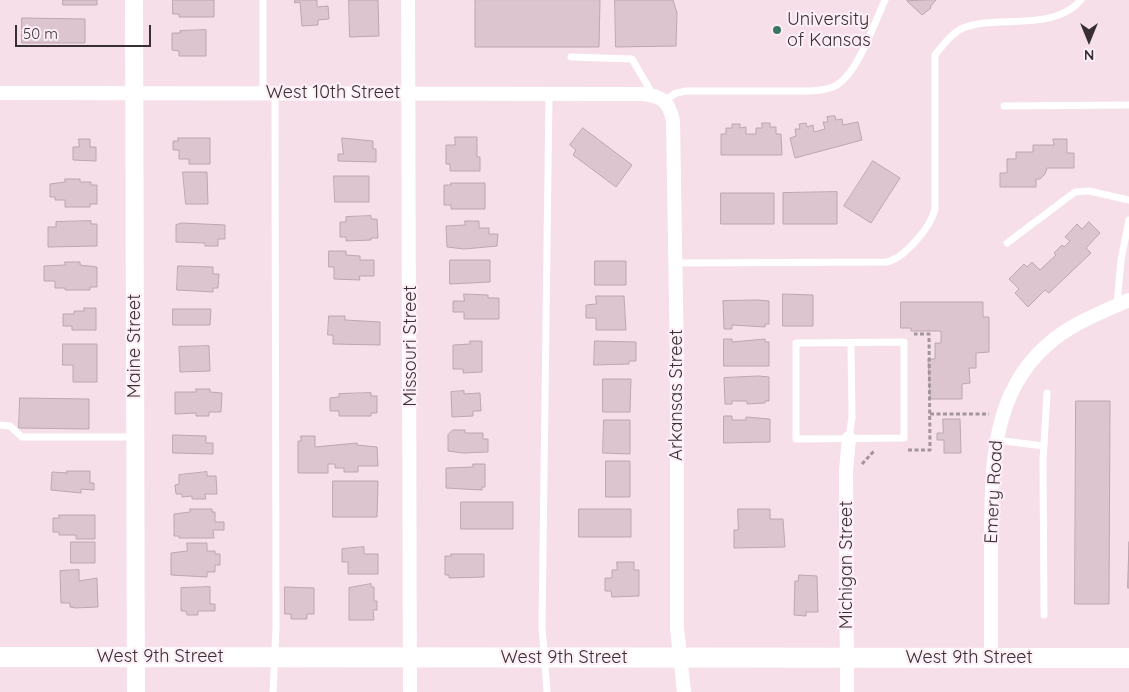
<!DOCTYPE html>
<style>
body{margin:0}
#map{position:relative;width:1129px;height:692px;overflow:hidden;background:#f6dfe9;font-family:Quicksand,sans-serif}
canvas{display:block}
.north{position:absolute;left:1064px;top:15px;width:50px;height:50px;-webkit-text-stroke:4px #fdeff5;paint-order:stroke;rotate:180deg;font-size:14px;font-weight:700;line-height:20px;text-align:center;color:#382f33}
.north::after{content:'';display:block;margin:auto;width:18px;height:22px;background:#382f33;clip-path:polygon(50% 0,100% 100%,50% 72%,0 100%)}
.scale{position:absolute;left:15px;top:25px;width:136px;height:22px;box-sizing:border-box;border:2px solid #382f33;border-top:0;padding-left:6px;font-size:15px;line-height:18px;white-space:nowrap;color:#382f33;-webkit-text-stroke:4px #fdeff5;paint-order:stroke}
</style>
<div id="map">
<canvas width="1129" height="692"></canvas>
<div class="north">N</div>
<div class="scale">50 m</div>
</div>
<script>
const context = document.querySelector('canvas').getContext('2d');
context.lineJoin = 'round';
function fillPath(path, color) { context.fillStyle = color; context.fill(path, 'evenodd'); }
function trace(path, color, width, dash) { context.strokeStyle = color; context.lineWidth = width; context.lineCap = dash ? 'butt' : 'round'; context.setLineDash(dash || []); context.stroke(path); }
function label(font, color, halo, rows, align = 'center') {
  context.font = font + ' Quicksand,sans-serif'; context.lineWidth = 4.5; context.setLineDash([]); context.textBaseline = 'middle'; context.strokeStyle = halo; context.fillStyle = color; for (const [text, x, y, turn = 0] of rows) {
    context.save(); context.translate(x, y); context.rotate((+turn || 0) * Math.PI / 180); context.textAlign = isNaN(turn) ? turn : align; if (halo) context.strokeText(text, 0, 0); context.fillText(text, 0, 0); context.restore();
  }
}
const building = new Path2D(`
 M63,0H97V5H63Z
 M173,0H214V17H179V14H173Z
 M295,0H317V7L328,6L329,19L318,20V25L302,26L300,2L295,3Z
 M349,0H378L379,36L350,37Z
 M600,0L599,47H475V0Z
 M615,0H673L677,13L676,46L616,47Z
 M936,0L930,7L931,8L922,15L907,1Z
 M22,18L85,19V43H22Z
 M206,30V56H179V51L172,50V33H180V31Z
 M835,116L836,120L842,119L843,125L858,122L862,140L795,158L790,138L796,136L795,129H800L799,124L806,123L807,127L813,125L814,132L825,129L823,122H828L827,117Z
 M762,123H770V127H776V134H781L782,155H721V134H726V128H732V124H740V128L746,127V134H756V128H762Z
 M583,128L632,165L616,187L573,155L576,150L570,145Z
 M455,137H477V157H480V171H450V164H446V145H455Z
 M178,138H210V164H189V159H179V150H173V141H178Z
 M342,138L373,141V149H376V162L338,161V154H343Z
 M79,139H90V147H96V161L73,160V147H79Z
 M1053,139H1067V153H1074V168H1047L1045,174L1040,179H1036V187H1000V173H1007V159H1016V152H1033V145H1054Z
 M873,161L900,178L871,223L844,206Z
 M183,172H207L208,204H186Z
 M334,176H369V202H335Z
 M65,179H80V182H91V185H97V204H90V207H65V200H55V197H50V184L65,182Z
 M451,183H485V209H451V205H444V185H451Z
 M837,192V224H783V193Z
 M721,193H774V224H721Z
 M371,216V219H377L378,238H371V240L346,241V237H340V222H346V217Z
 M91,221V224H97V246L48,247V227H56V222Z
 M465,221H479V228H489V234H498L497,246L464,249L447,247L446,226L465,225Z
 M1089,222L1100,233L1086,248L1091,253L1049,293L1045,290L1028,307L1015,293L1019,289L1009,279L1024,264L1027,267L1032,262L1040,270L1056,255L1054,253L1062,245L1064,247L1070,241L1065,237L1077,224L1082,229Z
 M182,223L225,225V239H218V246H205V243L176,242V225Z
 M329,251H346V255L360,256V260H374V276H359L360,280L334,279V267H329Z
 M450,260H490V282L450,284Z
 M595,261H626V285H595Z
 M65,262H80V265L97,267V287H90V290H65V288H55V281H44V266L65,265Z
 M178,266L213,267V274H219L218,288H213V292L177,290Z
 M464,294L488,295V298H499V319H464V312H453V301H464Z
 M783,294L813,295V326H783Z
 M596,296H624L626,330H596V318H586V305L596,304Z
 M758,300L769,301V324H765V327L732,325V329H724L723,301Z
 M901,302H983V317H989V352L976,353V368H969L970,383L962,384V399H930L928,359H935V343H941V331H911V328H901Z
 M84,308H96V330H72V326H63V314H74V311H84Z
 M173,309H211L210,325H173Z
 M329,316H345V320L380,322V345L333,344V335H328Z
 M724,339H732V342L765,339V342H769V366H724Z
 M470,341H482V372L463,373V369H453V345L470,344Z
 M595,341L636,342V361H629V364L594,365Z
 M63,344H97V382H73V365H63Z
 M209,346L210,371L180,372L179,347Z
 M759,376L769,377V401H765V403L747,404V401H732V404H725L724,378Z
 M603,379H631L630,412H603Z
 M196,389H210V392L222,393L221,412H209V416H196V413L175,414V392H196Z
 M464,391V394L480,393L481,411H473V416L452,417L451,392Z
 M371,393V396H377V413H371V416H339V411H330V398L339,397V394Z
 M20,398L89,399V429L19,428Z
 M1076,401H1110L1109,604H1075Z
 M724,416H732V420H746V417L770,419V442L724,443Z
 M943,419H960L961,453H944V440H937V433H943Z
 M604,420H630V454L603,453Z
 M453,430H465V433H483V439H488V452L463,453L448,451V435Z
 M173,435L206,436V443H213V454L173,453Z
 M301,436H315V447L357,443V445L377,447L378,466H358V472H344V468H335V464H328V473H298V441H301Z
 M606,461H630V497H606Z
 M473,464H485V487H482V490L446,488V468L473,467Z
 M67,471H90V483H94V490L81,489V493L51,490L52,472L67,473Z
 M207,472V476H216L217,494H205L206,499H192V496L182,497V494H176L175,485L179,484V475Z
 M333,481H378L377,517H333Z
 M461,502H513V529H461Z
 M190,509H212V512H215V522H224V530H213L214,538H179V536H174V514L190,512Z
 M579,509H631V537H579Z
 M738,509H770V519H783L785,547L734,548V530H738Z
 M59,515H95V539H76V535H59V532H53V518H59Z
 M71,542H95V563H71Z
 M1129,542V588H1128Z
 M187,543H207V551H215V554H220V565H215V572H207V577L171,575V553L187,551Z
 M364,547V554H378V574H348V562H342V549Z
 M451,554H484V577L449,578V575H445V556H451Z
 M617,562H634V570H639V596L612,597L611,591H605V578H612V570H617Z
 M79,570V581L97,578L98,607L75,608L70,607V603H61L60,571Z
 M799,575L817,576L818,612H806V616L794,615L795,581H798Z
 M371,584V587H374V601H377V610H373L374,620H349V588Z
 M210,587V604H215V611H198V615H187L186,611H181V588Z
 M285,587L314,588V614H307V619H291V614H285Z`);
fillPath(building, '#dcc5cf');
trace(building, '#bca6b0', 1);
trace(new Path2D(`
 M930,414H989
 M908,450H930L929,334H914
 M862,464L874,451`), '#a4939b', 3, [4, 2.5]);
trace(new Path2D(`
 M263,0V93
 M571,57L632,59L653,95
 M664,101L676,93L687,91H811C820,90 829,90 837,85C859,71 874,23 885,0
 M1004,106L1129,105
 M1007,243L1075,192L1089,191L1129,200
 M674,263L886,262C904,259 931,227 935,209V55C943,45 952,33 963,28C996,14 1053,33 1081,0
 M1117,305L1121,260L1129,220
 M904,342V438L796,439V343Z
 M0,425L10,426L22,437H135
 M849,438L852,417L851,343
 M996,440L1044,446
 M1044,615L1043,460L1047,393
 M273,692L276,628L275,93
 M547,692L542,627L549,94`), '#fff', 7);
trace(new Path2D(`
 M408,0L410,692
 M0,93L642,94C662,96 669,101 673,121L677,362V628L684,692
 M991,658C991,618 991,579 991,540C992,470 990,396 1046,346C1070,324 1100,313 1129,300
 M847,692L846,471L849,438`), '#fff', 14);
trace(new Path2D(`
 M134,0L136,692`), '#fff', 18);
trace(new Path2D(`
 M0,657L1129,658`), '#fff', 20);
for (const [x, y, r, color] of [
 [777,30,5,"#397662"]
]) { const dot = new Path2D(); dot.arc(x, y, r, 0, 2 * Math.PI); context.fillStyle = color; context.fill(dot); trace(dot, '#fdeff5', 2); }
label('18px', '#382f33', '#fdeff5', [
 ["University",787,20],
 ["of Kansas",787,41]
], 'left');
label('18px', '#382f33', '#fdeff5', [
 ["West 10th Street",333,93],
 ["Maine Street",135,346,-90],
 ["Missouri Street",411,346,-90],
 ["Arkansas Street",677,395,-90],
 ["Emery Road",994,492,-87],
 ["Michigan Street",847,565,-90],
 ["West 9th Street",160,657],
 ["West 9th Street",564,658],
 ["West 9th Street",969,658]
]);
</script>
